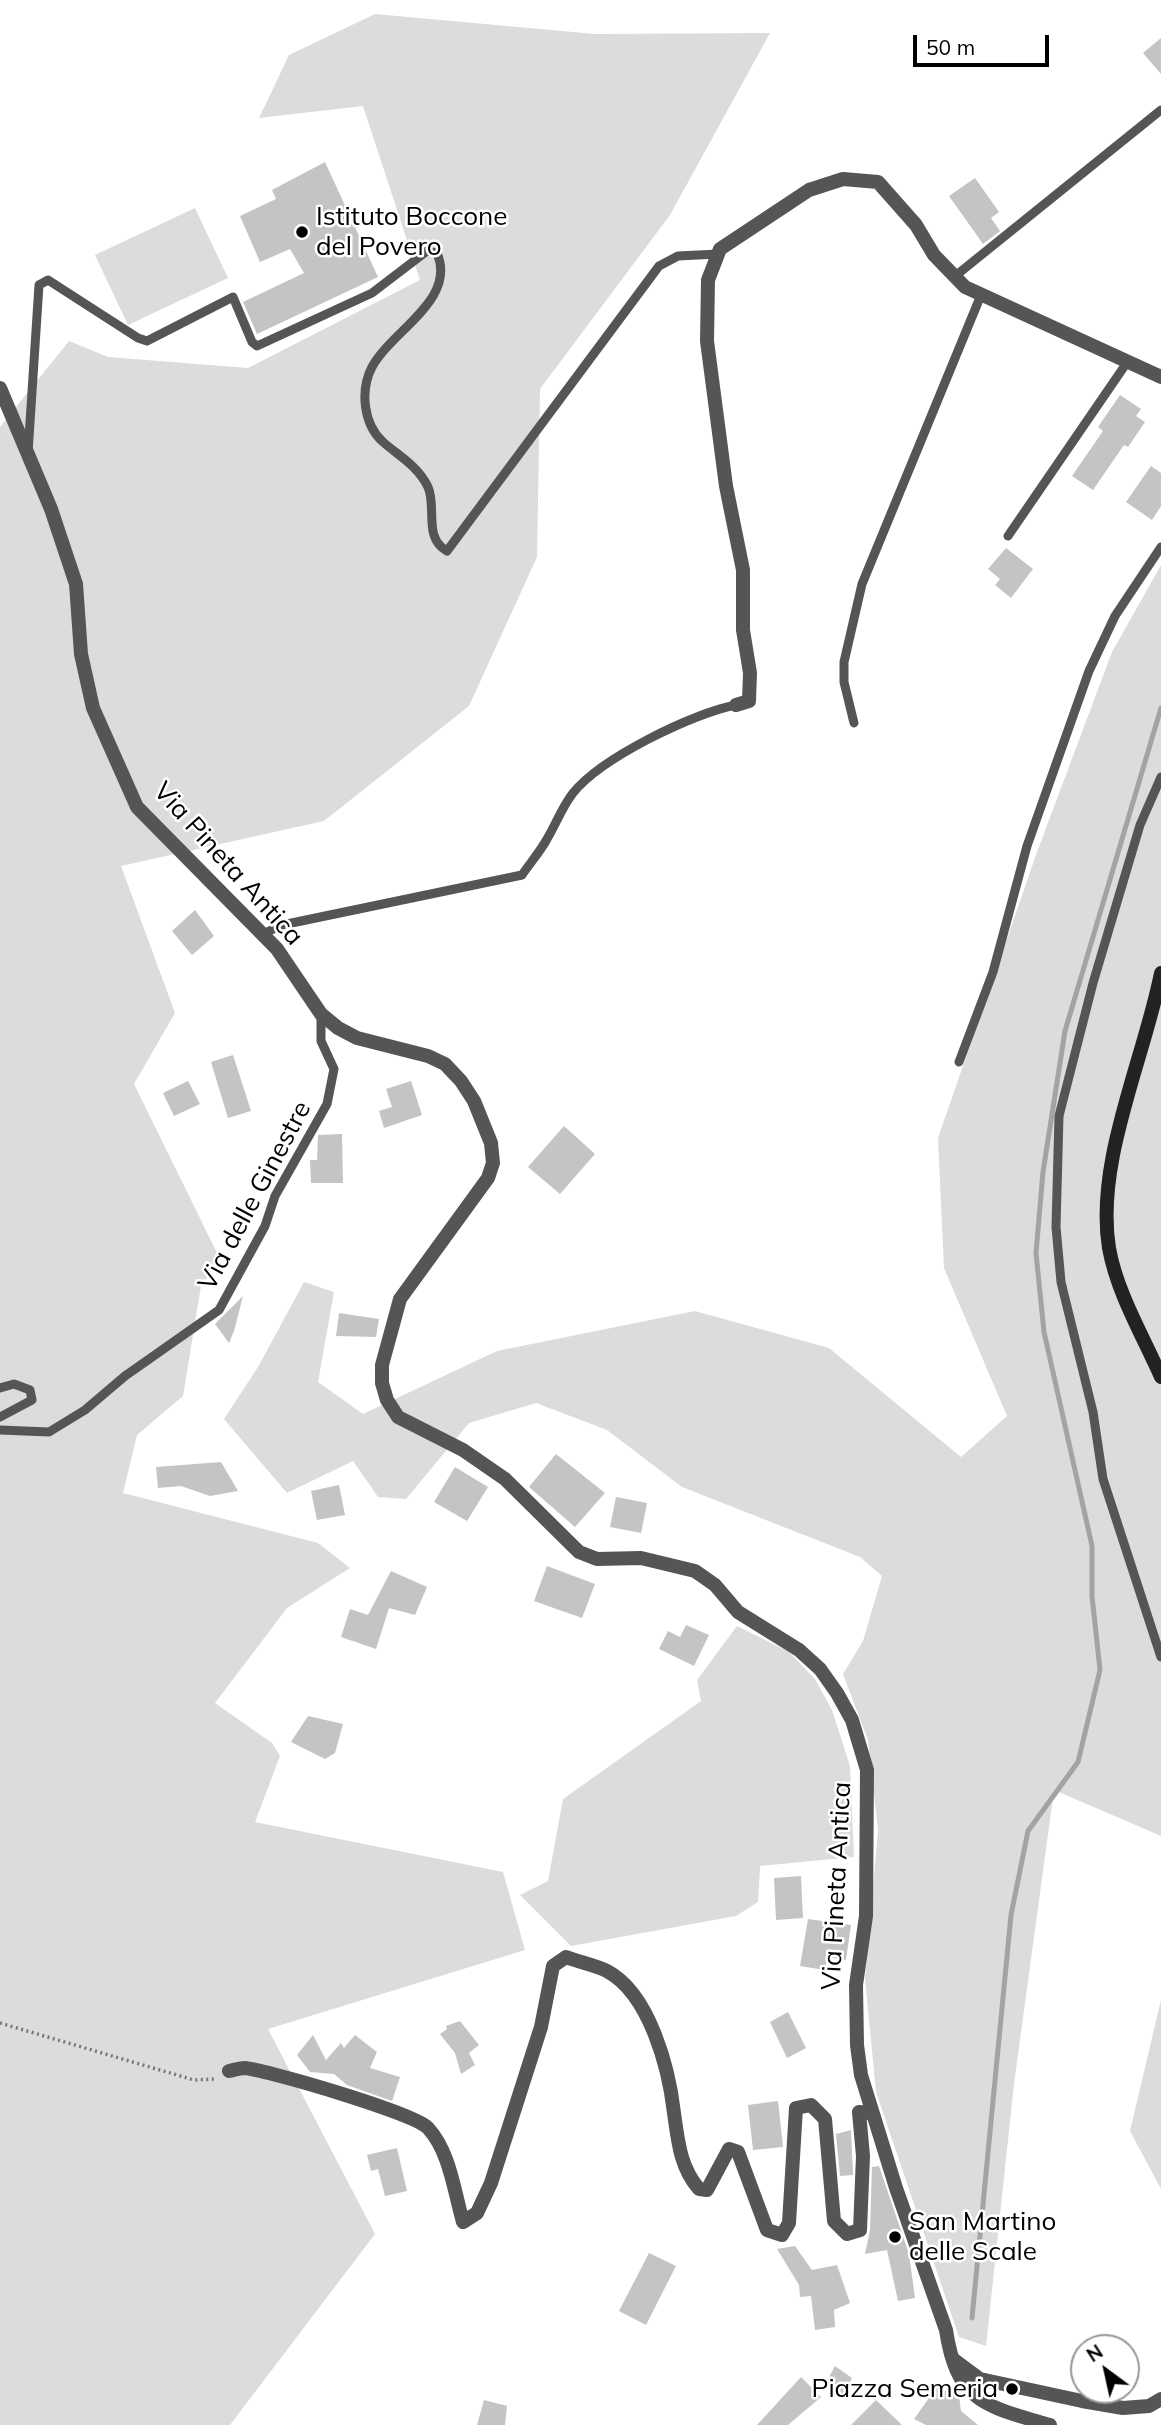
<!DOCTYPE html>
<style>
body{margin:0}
#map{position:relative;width:1161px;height:2425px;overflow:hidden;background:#fff;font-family:Mulish,sans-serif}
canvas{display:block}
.north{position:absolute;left:1070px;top:2334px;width:70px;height:70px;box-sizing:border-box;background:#fff;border:2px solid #999;border-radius:50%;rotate:327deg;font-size:19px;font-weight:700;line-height:28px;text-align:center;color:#000}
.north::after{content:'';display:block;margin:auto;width:24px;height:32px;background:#000;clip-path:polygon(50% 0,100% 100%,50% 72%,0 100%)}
.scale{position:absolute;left:913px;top:35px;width:136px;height:32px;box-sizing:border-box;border:4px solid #000;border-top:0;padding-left:9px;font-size:21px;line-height:24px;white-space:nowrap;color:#000;-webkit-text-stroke:5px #fff;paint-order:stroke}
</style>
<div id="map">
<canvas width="1161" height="2425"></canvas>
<div class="north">N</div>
<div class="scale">50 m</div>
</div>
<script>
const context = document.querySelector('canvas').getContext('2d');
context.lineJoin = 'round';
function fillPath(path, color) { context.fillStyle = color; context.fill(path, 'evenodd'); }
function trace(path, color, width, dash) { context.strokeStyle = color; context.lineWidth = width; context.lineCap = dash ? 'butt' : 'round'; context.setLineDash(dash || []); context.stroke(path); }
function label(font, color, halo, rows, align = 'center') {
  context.font = font + ' Mulish,sans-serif'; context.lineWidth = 5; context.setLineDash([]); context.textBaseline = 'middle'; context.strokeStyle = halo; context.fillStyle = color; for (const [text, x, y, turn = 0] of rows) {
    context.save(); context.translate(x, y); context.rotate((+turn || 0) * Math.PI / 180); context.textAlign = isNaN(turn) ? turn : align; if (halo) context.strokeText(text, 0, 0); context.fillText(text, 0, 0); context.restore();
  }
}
fillPath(new Path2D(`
 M375,14L595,34L770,33L670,215L540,389L537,557L469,706L324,821L121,866L175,1013L134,1084L220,1259L201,1286L183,1396L137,1435L123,1493L318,1543L350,1568L287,1608L215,1703L272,1743L280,1756L255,1822L503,1872L525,1950L268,2029L375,2234L230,2425H0V427L69,341L108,357L248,368L420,280L363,106L259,118L289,55Z
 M195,208L228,278L128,325L95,255Z
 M1161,565V1836L1054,1790L1014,2084L986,2346L959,2337L876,2092L865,1979L878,1830L868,1740L843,1674L863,1641L882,1576L860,1557L682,1487L607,1430L536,1403L469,1423L406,1499L378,1497L353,1461L287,1493L224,1419L258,1367L304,1282L334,1292L318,1382L363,1414L497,1351L695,1311L829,1348L961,1457L1007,1416L944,1268L938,1138L1037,852L1112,652Z
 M737,1626L789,1652L815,1679L832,1710L850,1766L854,1857L760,1866L758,1902L736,1916L571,1946L520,1895L548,1881L563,1799L701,1701L697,1680Z
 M1161,2000V2189L1130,2131Z`), '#dcdcdc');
trace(new Path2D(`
 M972,2318L1011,1915L1028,1831L1078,1762L1100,1670L1092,1596V1546L1044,1332L1036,1253L1043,1172L1065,1031L1161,708`), '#a3a3a3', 5);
fillPath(new Path2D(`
 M1161,38V74L1143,53Z
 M325,162L378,277L257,334L243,302L304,273L290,249L260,262L240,216L276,199L272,190Z
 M975,178L999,212L991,218L1000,231L983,244L949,196Z
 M1120,395L1141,409L1136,416L1145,422L1128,447L1124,445L1093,490L1072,476L1103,431L1098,427Z
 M1151,466L1161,473V506L1152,520L1126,502Z
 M1006,548L1033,569L1011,598L995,585L1000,579L988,569Z
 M195,910L214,936L192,955L172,931Z
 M233,1055L251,1111L228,1118L211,1062Z
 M188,1081L200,1104L174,1116L163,1093Z
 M411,1081L422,1115L384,1128L379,1111L392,1107L386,1089Z
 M564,1126L595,1154L560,1194L528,1167Z
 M342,1134L343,1183H311L310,1160H317L318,1135Z
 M243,1296L234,1331L229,1343L215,1324Z
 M339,1313L379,1319L376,1337L336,1336Z
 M556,1454L605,1493L575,1527L529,1487Z
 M221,1462L238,1491L210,1496L181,1486L158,1488L156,1467Z
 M455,1467L488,1487L467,1521L434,1502Z
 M339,1485L345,1515L317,1520L311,1491Z
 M616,1497L647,1503L641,1533L610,1527Z
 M547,1566L595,1584L582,1618L534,1601Z
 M391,1571L427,1587L415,1615L389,1608L376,1649L341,1637L350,1609L368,1615Z
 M686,1625L709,1635L694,1666L659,1649L668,1631L680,1637Z
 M308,1716L343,1724L335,1753L325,1759L291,1742Z
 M801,1876L803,1918L776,1920L774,1878Z
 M808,1919L851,1925L846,1960L827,1957L825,1970L800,1966Z
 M788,2012L806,2048L787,2058L770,2022Z
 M460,2021L479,2045L469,2053L475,2065L461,2074L455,2053L440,2034L447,2029L446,2026Z
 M313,2035L326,2060L341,2043L344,2048L355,2035L377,2052L370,2068L400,2077L392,2101L347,2085L334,2074L310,2072L297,2055Z
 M778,2101L783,2147L753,2150L748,2105Z
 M851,2130L853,2175L840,2176L836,2134Z
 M397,2148L407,2191L385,2196L378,2169L371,2171L367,2155Z
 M879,2166L909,2254L915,2298L898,2301L887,2250L865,2254L870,2230L872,2167Z
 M795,2246L812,2270L837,2265L850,2303L834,2310L835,2327L815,2330L811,2296L800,2297L799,2285L777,2249Z
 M649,2253L676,2266L646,2325L619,2311Z
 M835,2366L852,2378L842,2397L824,2386Z
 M801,2377L821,2397L788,2425H757Z
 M936,2388L959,2395L961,2411L978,2425H926L914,2419Z
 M484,2400L507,2406L505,2425H477Z
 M876,2400L902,2425H851Z`), '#c4c4c4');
trace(new Path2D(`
 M0,2023L194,2080L216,2079`), '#777', 3.5, [2, 3.5]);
trace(new Path2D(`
 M954,277L1161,110
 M28,453L39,285L48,280L138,338L147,341L233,297L252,342L257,346L372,293L427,251L437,253C457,300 392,330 372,367C360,390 363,424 383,442C399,456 418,466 428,487C437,507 423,538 447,551L659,266L678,256L718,254
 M1008,536L1128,361
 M854,723L844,682V662L862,584L981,295
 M1161,777L1140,825L1093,983L1059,1116L1056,1227L1061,1282L1093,1412L1103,1479L1161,1657
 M263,934L282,925L522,875C530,863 540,852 547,839C556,824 562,807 573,793C601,758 693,713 736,705
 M959,1062L993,972L1027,846L1089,671L1115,616L1161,547
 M0,1388L14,1384L30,1390L32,1400L0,1417
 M0,1430L49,1432L85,1410L125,1376L219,1310L265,1226L275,1196L327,1104L334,1069L321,1041V1014`), '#555', 9);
trace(new Path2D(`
 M0,388L51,509L76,584L81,654L93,708L137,807L277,949L321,1014L338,1028L357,1038L428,1056L445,1064L461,1081L474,1101L491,1143L493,1163L488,1178L400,1299L382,1365V1383L387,1400L398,1417L463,1450L505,1479L579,1552L597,1559L641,1558L695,1571L715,1585L738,1612L799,1650L820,1669L837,1693L852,1720L867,1770L866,1916L856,1985L857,2045L861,2075L896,2188L946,2330C957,2403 986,2406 1050,2425
 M736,705L749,701L750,673L743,630V570L726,486L707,341L708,280L720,249L809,190L843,179L878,182L916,225L934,255L965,287L1161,377
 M229,2071C234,2070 240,2068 245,2068C270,2071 414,2113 428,2128C450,2152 454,2191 463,2222L477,2213L491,2183L541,2027L553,1966L566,1957C579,1962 595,1965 607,1971C650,1994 669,2069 674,2113C678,2141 680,2167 699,2189L707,2190L729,2149L738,2152L767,2230L782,2235L789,2223L796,2108L811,2105L825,2119L834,2221L847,2234L860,2230L863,2156L859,2112L872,2113
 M953,2359L980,2379L1082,2401L1123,2408L1149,2406L1161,2399`), '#555', 14);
trace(new Path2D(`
 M1161,973C1144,1059 1095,1162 1109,1248C1117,1293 1143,1336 1161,1377`), '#222', 14);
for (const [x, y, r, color] of [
 [302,232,7,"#000"],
 [895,2237,7,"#000"],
 [1012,2389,7,"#000"]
]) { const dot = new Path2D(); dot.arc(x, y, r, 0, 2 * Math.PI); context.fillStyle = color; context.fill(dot); trace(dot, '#fff', 2.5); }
label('26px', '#000', '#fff', [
 ["Istituto Boccone",316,217],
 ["del Povero",316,247],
 ["San Martino",909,2222],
 ["delle Scale",909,2252],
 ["Piazza Semeria",998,2389,"right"]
], 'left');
label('26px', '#000', '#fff', [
 ["Via Pineta Antica",228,864,48],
 ["Via delle Ginestre",255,1196,-62],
 ["Via Pineta Antica",837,1886,-87]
]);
</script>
